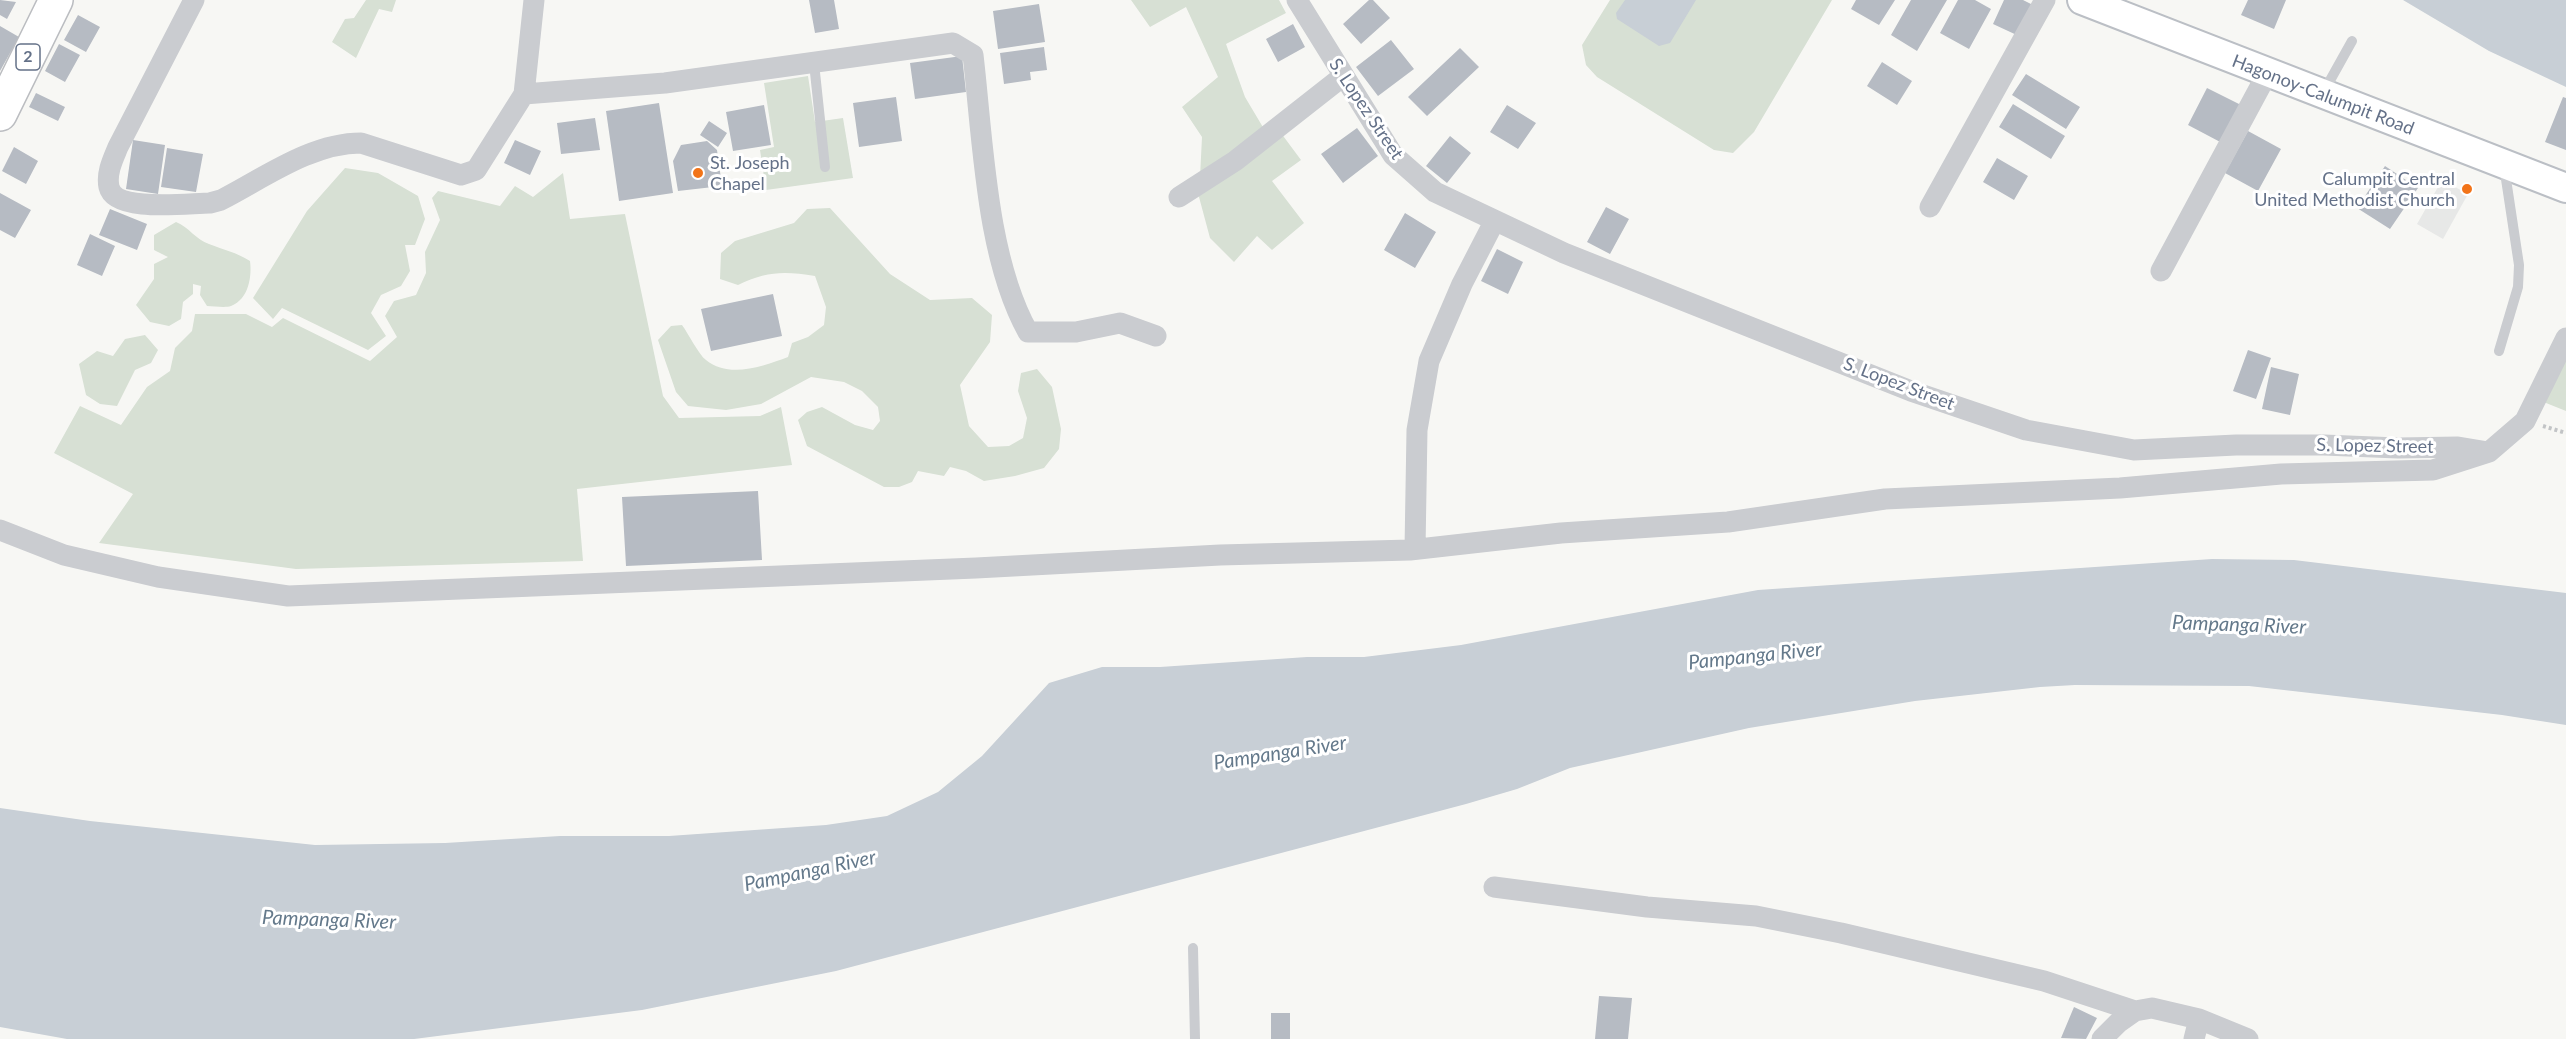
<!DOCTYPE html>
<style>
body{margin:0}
canvas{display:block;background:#f7f7f4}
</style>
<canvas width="2566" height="1039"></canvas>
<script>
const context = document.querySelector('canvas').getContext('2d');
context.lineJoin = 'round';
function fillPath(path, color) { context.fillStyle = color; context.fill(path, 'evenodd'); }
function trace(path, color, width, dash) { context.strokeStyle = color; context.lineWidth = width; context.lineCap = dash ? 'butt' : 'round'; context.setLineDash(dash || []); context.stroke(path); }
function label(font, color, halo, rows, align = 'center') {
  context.font = font + ' Lato,sans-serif'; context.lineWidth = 6; context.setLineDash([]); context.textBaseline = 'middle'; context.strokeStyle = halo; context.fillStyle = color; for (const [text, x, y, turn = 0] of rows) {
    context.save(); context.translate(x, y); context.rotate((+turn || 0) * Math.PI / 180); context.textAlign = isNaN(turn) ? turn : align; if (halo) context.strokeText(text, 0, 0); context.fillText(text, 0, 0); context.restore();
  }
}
fillPath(new Path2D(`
 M2442,180L2468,194L2443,239L2417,224Z`), '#e7e8e7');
fillPath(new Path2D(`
 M366,0H396L392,12L379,9L356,58L332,42L345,19L354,18Z
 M1131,0H1279L1286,13L1226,44L1245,97L1267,134L1278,129L1301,160L1272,181L1304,223L1272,250L1257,236L1234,262L1210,238L1199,197L1202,137L1182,107L1218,77L1186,7L1150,27Z
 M1610,0H1832L1754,132L1733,153L1714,150L1597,77L1586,65L1582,45Z
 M808,76L815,122L843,118L853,178L766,190L760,150L774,147L764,83Z
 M345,168L378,173L418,196L425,219L415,245H405L410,271L401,286L381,295L371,313L386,336L368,350L282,308L273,319L253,298L307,211Z
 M563,173L570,219L625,214L663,396L679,418L760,416L781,407L792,465L577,489L583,561L296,569L99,543L133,494L54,453L80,406L121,425L147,387L170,371L175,348L192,331L195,314H246L272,327L283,318L370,361L397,337L385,316L394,301L416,295L426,273L425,252L440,220L432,198L438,191L500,206L515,186L533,197Z
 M830,208L890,274L930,300L972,298L992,315L990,342L960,385L969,426L988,447L1009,446L1023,438L1027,418L1018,391L1021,373L1037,369L1052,387L1061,429L1059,449L1044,468L1015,476L984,481L966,471L950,467L944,476L918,471L912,482L899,487H884L807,446L798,420L807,412L822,407L855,425L873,430L880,421L878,407L862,391L844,382L811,377L761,404L726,410L688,406L676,392L658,340L671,326L682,325C688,333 699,355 706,360C729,379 764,366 788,357L792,343L808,337L824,325L826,307L815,276C785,271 766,271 738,285L720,279L721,253L735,241L794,223L807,209Z
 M176,222C189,227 196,240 209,244C224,250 236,252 250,261C252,276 249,299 231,306C225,308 214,306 207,306L200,295L201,286L193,284V294L183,302L181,319L169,326L150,322L136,305L154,279V264L168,257L154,250V235Z
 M2566,332V411L2536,399Z
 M145,335L158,350L151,363L135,370L117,406L100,404L86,395L79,364L97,351L113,356L125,339Z`), '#d7e0d4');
fillPath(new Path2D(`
 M1625,0H1696L1670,43L1659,46L1617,19L1616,13Z
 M2403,0H2566V87L2489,51Z
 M2212,559L2294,560L2566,593V725L2502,715L2249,686L2075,685L2040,687L1915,701L1749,728L1570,768L1517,789L1466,804L836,971L642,1010L414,1039H67L0,1027V808L90,821L315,845L445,843L560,836H669L826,825L887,816L938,792L982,756L1049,683L1102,667H1160L1307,657H1364L1461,645L1758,590Z`), '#c8cfd6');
fillPath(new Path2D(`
 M0,0L16,2L7,19L0,15Z
 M809,0H834L839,29L815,33Z
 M1369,0H1373L1390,18L1361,44L1343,24Z
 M1856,0H1895L1879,25L1851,9Z
 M1911,0H1947L1917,51L1891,35Z
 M1958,0H1975L1991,9L1969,49L1940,33Z
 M2004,0H2023L2035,6L2021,37L1993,24Z
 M2248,0H2286L2274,29L2241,15Z
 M1039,4L1045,42L998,49L993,11Z
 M78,15L100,27L86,52L64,40Z
 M1293,24L1305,47L1278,62L1266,39Z
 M0,26L19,37L0,71Z
 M1391,40L1414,69L1378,96L1356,67Z
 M59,44L80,55L65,82L45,71Z
 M1044,47L1047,70L1030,72L1031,80L1004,84L1000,53Z
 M1460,48L1479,67L1427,116L1408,97Z
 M962,56L966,92L915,99L910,63Z
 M1882,62L1912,81L1897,105L1867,86Z
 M2026,74L2080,107L2066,129L2012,95Z
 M2207,88L2243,106L2224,144L2188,125Z
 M36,93L65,107L58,121L29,107Z
 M896,97L902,141L859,147L853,103Z
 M2563,97L2566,98V150L2545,142Z
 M659,103L673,193L619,201L606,111Z
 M2013,104L2065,136L2051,159L1999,127Z
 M764,105L771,145L733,151L726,112Z
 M1507,105L1536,123L1518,149L1490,132Z
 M595,118L600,150L561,154L557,123Z
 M709,121L727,133L718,147L700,135Z
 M1357,128L1378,156L1343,183L1321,154Z
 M2248,131L2281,149L2258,191L2225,173Z
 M1450,136L1471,153L1447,183L1426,166Z
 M133,140L165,145L158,194L126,189Z
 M515,140L541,151L530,175L504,163Z
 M707,141L717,150L722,186L678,191L673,161L681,145Z
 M14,147L38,161L26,184L2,171Z
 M167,148L203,154L196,192L161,187Z
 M1997,158L2028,176L2014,200L1983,182Z
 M2385,166L2418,188L2390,229L2357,208Z
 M0,193L31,210L15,238L0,230Z
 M1606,207L1629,219L1610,254L1587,242Z
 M110,209L147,224L137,250L99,235Z
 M1405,213L1436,232L1415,268L1384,250Z
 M90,234L115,246L102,276L77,265Z
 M1497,249L1523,262L1508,294L1481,281Z
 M773,294L782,336L711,351L701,309Z
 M2248,350L2271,358L2256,399L2233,391Z
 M2271,367L2299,374L2290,415L2262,409Z
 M758,491L762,560L626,566L622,497Z
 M1599,996L1632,998L1628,1039H1595Z
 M2074,1007L2097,1018L2086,1039L2061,1038Z
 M1271,1013H1290V1039H1271Z`), '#b6bbc3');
const secondary = new Path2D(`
 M2082,0L2566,188`);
const trunk = new Path2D(`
 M0,114L56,0`);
trace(secondary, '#bbbfc5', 32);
trace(trunk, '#bbbdc1', 36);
trace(new Path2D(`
 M2543,426L2566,433`), '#c2c4c6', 4, [3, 3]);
trace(new Path2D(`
 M814,63L825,167
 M2323,93L2352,41
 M2499,351L2518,287L2519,265L2504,166
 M1193,948L1195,1039`), '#caccd0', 10);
trace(new Path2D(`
 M194,0L118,147C113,159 106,173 109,187C115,213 188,203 210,203L221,200C264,178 311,143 361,143L461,175L476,170L524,94L665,83L953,43L973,55C983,140 986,257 1028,332H1076L1120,323L1156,336
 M1297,0L1393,155L1435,192L1564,253L1911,391L2026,430L2134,450L2236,445H2324L2398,448L2458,447L2488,452
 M524,94L534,0
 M1179,197L1235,161L1342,77
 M1930,207L2045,0
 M2161,271L2267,74
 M0,530L64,555L158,577L288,596L976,568L1220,555L1410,550L1561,533L1728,522L1885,499L2120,488L2281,474L2433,470L2489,452L2525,421L2566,338
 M1415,549L1417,430L1429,361L1462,284L1494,222
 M1494,887L1647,907L1756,916L1841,933L2044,981L2135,1011L2152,1008L2199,1019L2248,1039
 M2102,1039L2118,1023L2135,1011
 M2194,1039L2199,1019`), '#caccd0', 21);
trace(secondary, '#fff', 28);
trace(trunk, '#fff', 33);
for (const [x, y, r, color] of [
 [698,173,6,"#f27419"],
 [2467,189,6,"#f27419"]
]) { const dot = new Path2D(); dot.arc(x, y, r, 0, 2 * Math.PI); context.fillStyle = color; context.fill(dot); trace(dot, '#fff', 2); }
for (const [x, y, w] of [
 [28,57,24]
]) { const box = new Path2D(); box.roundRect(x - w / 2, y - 13, w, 26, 4.5); context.fillStyle = '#fff'; context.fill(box); trace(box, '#647188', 1.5); }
label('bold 16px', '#647188', null, [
 ["2",28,57]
]);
label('18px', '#647188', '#fff', [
 ["Hagonoy-Calumpit Road",2323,95,21],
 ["S. Lopez Street",1366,109,56],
 ["S. Lopez Street",1899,384,21],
 ["S. Lopez Street",2375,446,1]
]);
label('18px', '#647188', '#fff', [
 ["St. Joseph",710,163],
 ["Chapel",710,184],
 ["Calumpit Central",2455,179,"right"],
 ["United Methodist Church",2455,200,"right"]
], 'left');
label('italic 20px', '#64798b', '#fff', [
 ["Pampanga River",2239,625,2],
 ["Pampanga River",1755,656,-6],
 ["Pampanga River",1280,753,-9],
 ["Pampanga River",810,871,-12],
 ["Pampanga River",329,920,2]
]);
</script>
